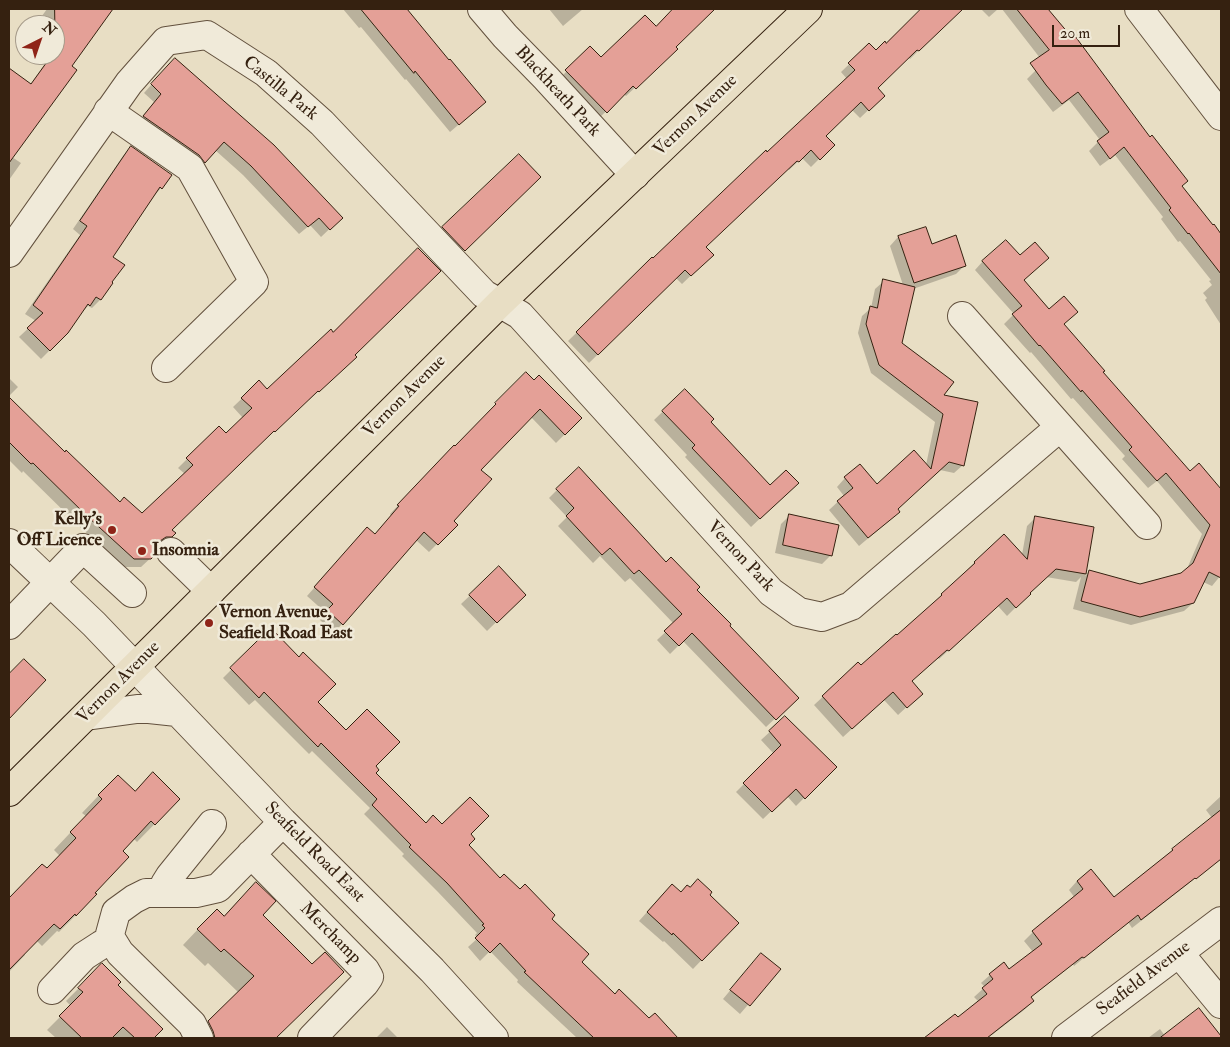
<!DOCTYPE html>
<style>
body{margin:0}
#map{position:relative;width:1230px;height:1047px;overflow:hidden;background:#e8dec4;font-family:"IM FELL Double Pica",serif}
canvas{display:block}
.frame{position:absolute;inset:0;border:10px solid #352110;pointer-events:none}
.north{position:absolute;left:15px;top:15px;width:50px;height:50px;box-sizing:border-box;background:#f0ead9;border:1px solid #a59a89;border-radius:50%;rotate:41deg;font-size:14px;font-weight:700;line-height:20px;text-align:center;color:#352110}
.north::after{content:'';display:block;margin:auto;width:18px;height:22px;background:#8f2418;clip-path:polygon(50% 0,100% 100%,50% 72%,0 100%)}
.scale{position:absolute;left:1052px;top:25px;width:68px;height:22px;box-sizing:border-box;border:2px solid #352110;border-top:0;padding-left:6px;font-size:15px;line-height:18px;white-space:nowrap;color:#352110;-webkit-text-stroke:4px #f0ead9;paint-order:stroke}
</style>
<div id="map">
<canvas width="1230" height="1047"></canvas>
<div class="frame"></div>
<div class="north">N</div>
<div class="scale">20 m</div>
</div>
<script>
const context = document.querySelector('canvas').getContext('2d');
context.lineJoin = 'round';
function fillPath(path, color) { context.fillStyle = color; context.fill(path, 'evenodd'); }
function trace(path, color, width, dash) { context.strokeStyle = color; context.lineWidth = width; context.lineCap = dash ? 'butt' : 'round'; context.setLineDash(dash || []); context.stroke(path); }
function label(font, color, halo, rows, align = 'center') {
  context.font = font + ' "IM FELL Double Pica",serif'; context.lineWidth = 5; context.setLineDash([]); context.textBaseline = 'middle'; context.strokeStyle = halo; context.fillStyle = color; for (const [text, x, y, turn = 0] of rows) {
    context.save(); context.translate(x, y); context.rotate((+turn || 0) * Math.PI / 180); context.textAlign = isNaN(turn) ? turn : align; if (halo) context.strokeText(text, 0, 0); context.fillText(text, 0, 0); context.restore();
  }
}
fillPath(new Path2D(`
 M47,9H111L70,66L12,157L21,163L9,180V84L17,76L30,85L51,55H55V25H46L39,20Z
 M343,9H403V10L406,9L449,62L485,102L450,132L406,79L405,80L361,27L359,28Z
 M549,9H583L563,26Z
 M675,9H713L674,47L668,57L626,96L624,94L597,120L558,80L590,48L601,59L656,27Z
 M923,9H951L956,14L910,59L908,57L876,88L883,96L860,118L852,110L824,136L833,145L811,167L802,158L789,170L788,168L705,247L704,263L682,284L676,278L589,363L568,341L652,259L653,260L847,79L841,72L869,45L876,52L886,45Z
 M981,9H998L989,17Z
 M1002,9H1047L1069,36L1181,187L1221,236V325L1205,300L1207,298L1203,293L1212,285L1209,281L1211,280L1180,241L1178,242L1161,219L1163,217L1115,155L1100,166L1089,151L1100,140L1069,100L1053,112L1027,79L1036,70L1040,58Z
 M166,68L341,218L321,237L310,225L299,234L243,175L215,150L196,170L136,125L154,102L144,93Z
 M131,147L161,188L153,197L112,257L123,265L100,300L92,308L88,306L81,313L67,333L41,359L19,337L36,321L25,314L80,235L73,229L123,156Z
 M519,156L539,177L455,258L435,237Z
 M898,237L931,246L965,265L956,274L913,289L901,343L942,395L963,465L954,473L940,470L896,509L890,520L859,546L829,510L844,496L837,487L845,478L877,486L926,465L935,422L871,373L858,333L862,316L871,308L875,289L884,281L903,285L890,246Z
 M983,261L1023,280L1063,324L1102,372L1190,473L1199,465L1221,490V575L1212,586L1203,582L1193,603L1184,611L1131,625L1073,609L1081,577L1076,582L1046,577L1028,593L1021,602L1007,616L998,606L939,659L937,657L910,682L912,702L898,715L884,700L843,737L814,705L858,664L861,667L897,637L967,572L966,571L975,562L1022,555L1027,526L1036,517L1093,528L1085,576L1089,571L1140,585L1181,574L1186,571L1202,534L1157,481L1148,488L1122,459L1125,456L1073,398L1071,399L1031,352L1030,353L1004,324L1014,314L975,270Z
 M354,355L346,366L309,400L308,399L265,440L264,439L171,530L174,533L162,545L156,546L155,554L141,567H124L79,526L23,471L22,473L9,460V399L65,454L120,504L142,515L185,474L178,468L187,459L226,435L243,418L233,407L259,382L267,391Z
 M526,374L534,381L581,418L556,443L531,417L480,470L452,521L456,525L429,552L416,540L334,633L320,620L326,613L307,596L359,537L374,535L391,516L390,514L445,455L455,448L488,413H487Z
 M9,378L18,387L9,396Z
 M685,390L709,422L770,486L789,491L751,527L685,457L687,455L654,420Z
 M557,490L666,564L696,590L728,626L797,698L766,727L683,641L670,654L657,640L674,624L630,578L625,582L600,556L593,563L558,526L567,517L549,498Z
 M790,515L831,555L822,564L775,553L781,524Z
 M499,568L524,595L487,631L461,604Z
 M271,630L316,702L374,766V773L426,825L442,826L469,834L467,845L500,880L550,919L580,962L614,996L649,1020L655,1015L676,1038H577L517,982L518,980L490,951L480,961L468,947L478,938L475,935L477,933L438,892L402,856L404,854L364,814L370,808L312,751L309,754L255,700L249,705L223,678Z
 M785,718L835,767L796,806L787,796L763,819L736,792L774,754L761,740Z
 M135,792L179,799L137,842L133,838L121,851L93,893L76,915L59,932L57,931L42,946L36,940L24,953L25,955L9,972V899L25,882L47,870L60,856L54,850L86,816L82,813L101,793Z
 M1221,796V858L1132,928L1128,922L1074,966L1073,964L1030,998L1033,1001L1024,1010L988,1038H926L955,1016L957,1019L979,1002L974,997L985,987L981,983L990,975L1009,971L1033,952L1024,941L1033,932L1075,898L1069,890L1077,881L1114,898L1212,818L1206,810Z
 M680,893L708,895L737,923L693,969L664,941L663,942L639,921L663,894Z
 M261,915L312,966L343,972L275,1038H193L239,993L208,963L205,966L183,945L201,926L223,917Z
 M753,963L779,969L740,1014L723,999Z
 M102,965L116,985L161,1029L152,1038H56L47,1030L71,1006L66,1001Z
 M1199,1010L1221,1038H1148L1160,1029L1165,1036Z
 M387,1027L398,1038H376Z`), '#0003');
const building = new Path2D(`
 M55,9H113L72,66L77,70L9,163V68L31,84L52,55H55Z
 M361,9H407L449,60L450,59L486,102L459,125L415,71L414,73Z
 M673,9H715L676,47L678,49L636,89L633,86L607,113L565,70L590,46L601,57L645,15L656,26Z
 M921,9H963L919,51L917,50L878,88L885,96L869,111L861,102L826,136L835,145L820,160L811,150L799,162L797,161L706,247L714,255L691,276L685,270L598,355L576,332L652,257L653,258L766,150L767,152L855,70L848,63L869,43L876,50L885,41L886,43Z
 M1017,9H1048L1069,34L1072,32L1150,137L1152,135L1188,181L1182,186L1213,225L1214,224L1221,234V274L1189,233L1188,234L1169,210L1171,208L1124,147L1110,159L1097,141L1109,132L1078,92L1062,104L1046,85L1030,63L1049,50Z
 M175,58L274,145L343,218L330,230L319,218L308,227L251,166L224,142L205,163L199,155L143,116L161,94L151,84Z
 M131,146L172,175L162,189L160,187L113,257L125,265L112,282L113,283L101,300L96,297L90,306L88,304L68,333L50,351L27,328L43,313L33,305L87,226L80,221Z
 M519,154L541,177L465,251L442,227Z
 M926,227L932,244L956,235L966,266L914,283L898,236Z
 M1006,240L1020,255L1035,242L1049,258L1024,280L1049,309L1064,296L1078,312L1064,324L1105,371L1103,372L1190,471L1199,463L1221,489V578L1209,572L1194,603L1140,617L1081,601L1089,570L1140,584L1181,573L1193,563L1210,525L1166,473L1157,481L1129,450L1132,447L1082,390L1081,392L1040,345L1039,346L1012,314L1022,306L982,261Z
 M418,248L441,271L355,355L357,357L319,392L318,391L275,432L274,431L172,530L176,533L172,537H166L160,541L156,548V554L151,559H134L88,517L33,463L31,464L9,442V397L65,452L66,450L120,502L124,497L142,513L193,465L186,458L219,426L226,433L252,408L241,398L259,380L267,389L331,329L333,332Z
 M883,279L915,287L902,343L954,382L944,395L978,402L964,466L949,462L898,509L900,512L868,538L837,501L853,488L844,477L860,464L877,484L914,450L931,469L943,414L879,365L866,324L870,306L877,308Z
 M526,372L534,380L539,375L582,418L565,435L540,409L481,470L492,479L454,521L458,525L438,545L424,532L343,625L327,610L333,604L314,587L367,527L375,534L399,506L397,505L454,445L455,446L496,404L495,403Z
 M685,389L714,419L711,422L770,485L786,470L799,483L760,519L692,448L695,445L662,411Z
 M579,467L666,562L671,557L700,587L697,590L731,624L730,626L799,698L776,720L692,633L679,646L664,631L682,614L639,570L634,574L610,548L602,555L566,516L574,508L556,489Z
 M789,514L839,525L832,556L783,545Z
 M1035,516L1094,527L1086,574L1056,569L1030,593L1031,594L1016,608L1007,598L949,651L947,650L912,681L923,694L907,708L893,692L852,729L822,696L858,662L861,665L896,634L897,635L942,595L941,594L975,563L974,562L1004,534L1027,559Z
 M499,566L526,595L497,623L469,595Z
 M271,628L299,657L303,652L336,684L318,702L346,730L367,709L400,742L376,766L379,770L376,773L426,823L433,815L442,824L470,797L489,816L471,834L475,839L469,845L500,878L504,874L520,889L525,884L555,915L552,919L589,954L582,962L615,994L619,989L649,1018L655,1013L678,1038H594L524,972L526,971L500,943L490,953L475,938L485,928L482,925L484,924L447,883L409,847L411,845L372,805L377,799L321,743L318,747L264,692L259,698L230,668Z
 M24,659L46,680L9,719V674Z
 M785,716L837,767L805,799L796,789L772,812L743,783L781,745L769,731Z
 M153,772L180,799L155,825L151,821L123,851L129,857L95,893L97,894L76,916L75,914L60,929L54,924L9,970V898L42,864L47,868L76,838L70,832L102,799L98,795L118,775L135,791Z
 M1221,810V859L1196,879L1195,878L1141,920L1138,915L1084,958L1082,957L1031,997L1034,1001L987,1038H924L955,1014L958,1017L987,994L982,988L993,979L989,974L1004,962L1009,969L1042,944L1032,931L1083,889L1077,881L1091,869L1114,897L1173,850L1172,849Z
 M698,879L712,892L710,895L739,923L702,961L673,933L672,935L647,912L672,884L681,892L687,885L690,887Z
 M256,882L276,901L263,915L312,964L325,952L344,972L276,1038H215L213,1031L208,1021L254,976L224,949L221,952L197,929L217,909L224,916Z
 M761,953L781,969L750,1006L730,990Z
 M102,963L121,982L118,985L163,1029L154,1038H135L123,1027L112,1038H82L59,1016L83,992L78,988Z
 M1199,1008L1221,1036V1038H1160Z`);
fillPath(building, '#e4a097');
trace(building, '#352110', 1);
const minor = new Path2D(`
 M482,9L505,36L546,78L635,175
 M1139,9L1221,116
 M108,111L190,168L254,282L166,368
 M9,253L129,83L166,41L207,35L266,73L322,123L484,294L520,315L771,592L799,612L822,617L851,606L1060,427
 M962,316L1147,525
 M9,543L94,624L283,822L432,970L494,1038
 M171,552L211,591
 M9,625L83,548L132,593
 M86,716L137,709H149L177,712
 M251,854L365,970L369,977L365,983L312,1038
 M164,893L165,884L170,876L212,824
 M1179,953L1221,1004
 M52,990L84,956L101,945L112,940
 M199,1038L192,1024L120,953L112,940L110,934L116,912L134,899L146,893H196L218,888L283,822
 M1066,1038L1221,921`);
const major = new Path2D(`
 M9,792L499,304L808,9`);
trace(minor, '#62503d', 30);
trace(major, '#352110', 30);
trace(minor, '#f0ead9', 28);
trace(major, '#e8dec4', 28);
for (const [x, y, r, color] of [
 [112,530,5,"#8f2418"],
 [142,551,5,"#8f2418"],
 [209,623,5,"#8f2418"]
]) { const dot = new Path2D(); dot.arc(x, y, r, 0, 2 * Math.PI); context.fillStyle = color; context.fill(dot); trace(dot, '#f0ead9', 2); }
label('18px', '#352110', '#f0ead9', [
 ["Castilla Park",280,89,39],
 ["Blackheath Park",557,92,47],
 ["Vernon Avenue",696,116,-44],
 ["Vernon Avenue",405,397,-45],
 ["Vernon Park",740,557,47],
 ["Vernon Avenue",119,683,-45],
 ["Seafield Road East",314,853,45],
 ["Merchamp",330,934,45],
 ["Seafield Avenue",1144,979,-37]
]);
label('bold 18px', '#352110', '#f0ead9', [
 ["Kelly's",102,520,"right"],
 ["Off Licence",102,541,"right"],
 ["Insomnia",152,551],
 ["Vernon Avenue,",219,613],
 ["Seafield Road East",219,634]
], 'left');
</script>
